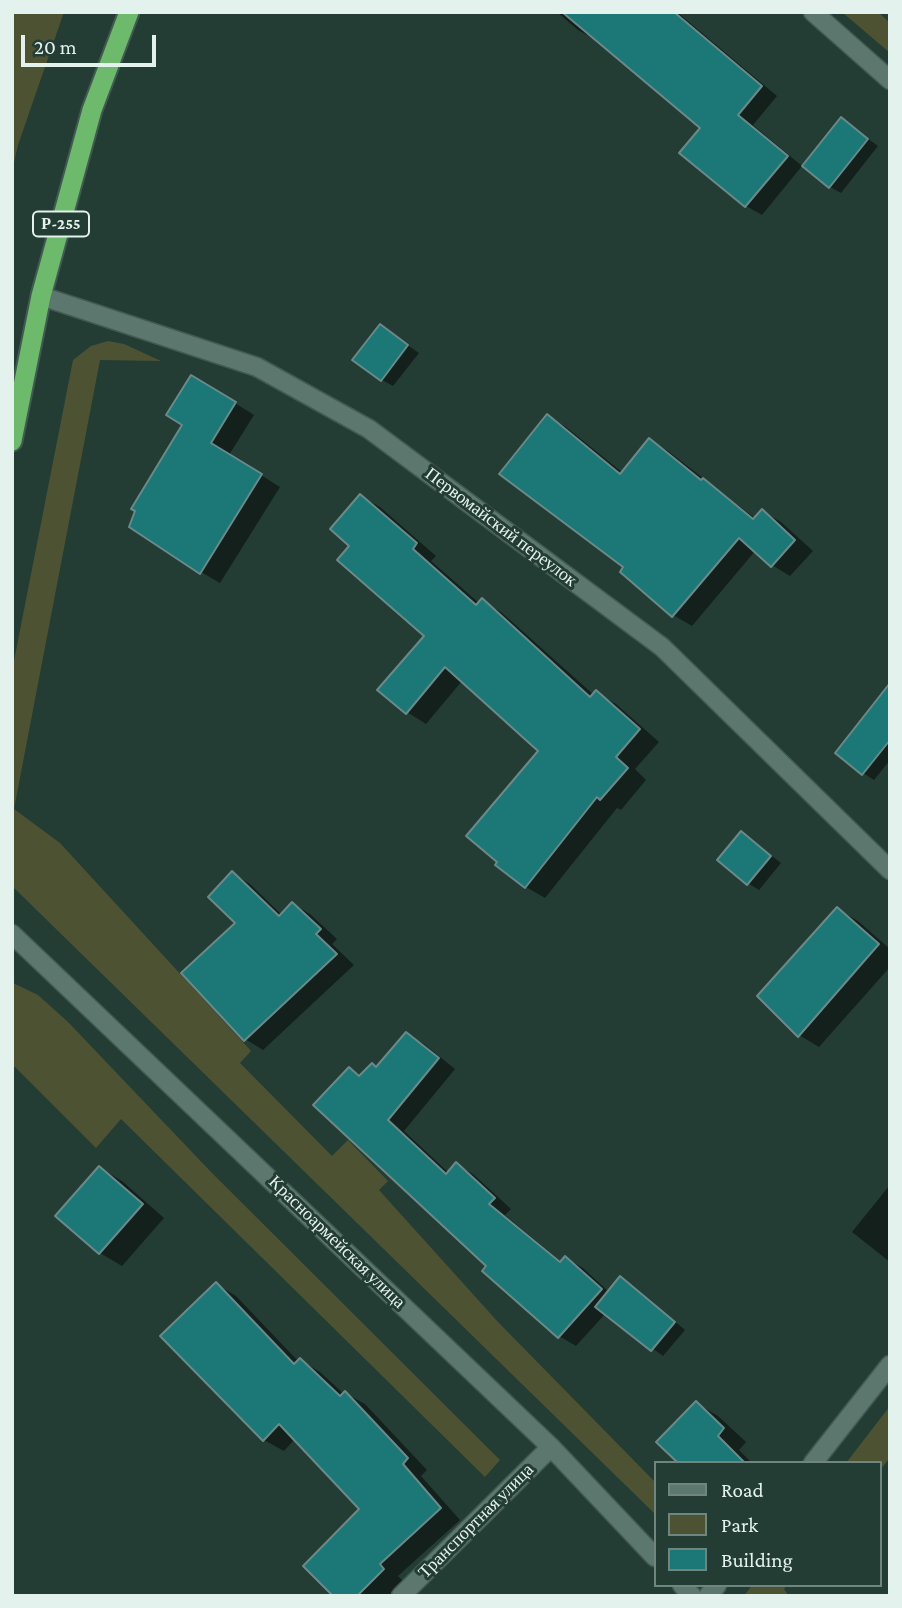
<!DOCTYPE html>
<meta charset="utf-8">
<style>
body{margin:0}
#map{position:relative;width:902px;height:1608px;overflow:hidden;background:#243d34;font-family:"Crimson Pro",serif}
canvas{display:block}
.frame{position:absolute;inset:0;border:14px solid #e3f2ec;pointer-events:none}
.legend{position:absolute;left:654px;top:1461px;width:228px;height:126px;box-sizing:border-box;background:#243d34;border:2px solid #70857e;margin:0;padding:9px 12px;list-style:none;font-size:21px;color:#e3f2ec}
.legend li{display:flex;align-items:center;gap:14px;height:35px}
.legend b{width:35px;border:2px solid #70857e}
.scale{position:absolute;left:21px;top:35px;width:135px;height:32px;box-sizing:border-box;border:4px solid #e3f2ec;border-top:0;padding-left:9px;font-size:21px;line-height:24px;white-space:nowrap;color:#e3f2ec;-webkit-text-stroke:5px #243d34;paint-order:stroke}
</style>
<div id="map">
<canvas width="902" height="1608"></canvas>
<div class="frame"></div>
<ul class="legend">
<li><b style="height:9px;background:#5c776d"></b>Road</li>
<li><b style="height:19px;background:#4d5233"></b>Park</li>
<li><b style="height:19px;background:#1c7777"></b>Building</li>
</ul>
<div class="scale">20 m</div>
</div>
<script>
const context = document.querySelector('canvas').getContext('2d');
context.lineJoin = 'round';
function fillPath(path, color) { context.fillStyle = color; context.fill(path, 'evenodd'); }
function trace(path, color, width, dash) { context.strokeStyle = color; context.lineWidth = width; context.lineCap = dash ? 'butt' : 'round'; context.setLineDash(dash || []); context.stroke(path); }
function label(font, color, halo, rows, align = 'center') {
  context.font = font + ' "Crimson Pro",serif'; context.lineWidth = 6; context.setLineDash([]); context.textBaseline = 'middle'; context.strokeStyle = halo; context.fillStyle = color; for (const [text, x, y, turn = 0] of rows) {
    context.save(); context.translate(x, y); context.rotate((+turn || 0) * Math.PI / 180); context.textAlign = isNaN(turn) ? turn : align; if (halo) context.strokeText(text, 0, 0); context.fillText(text, 0, 0); context.restore();
  }
}
fillPath(new Path2D(`
 M12,12H64L18,145L12,171Z
 M842,12H878L890,23V53Z
 M108,341L124,344L161,361L100,360L14,809L60,843L251,1051L240,1063L332,1156L348,1140L388,1181L379,1190L498,1322L655,1482V1514L12,886V671L73,360L91,346Z
 M13,983L38,995L68,1022L212,1173L500,1460L485,1477L121,1119L96,1148L12,1064Z
 M890,1406V1458L879,1471V1463H846Z
 M752,1585H787L784,1589L789,1596H744Z`), '#4d5233');
fillPath(new Path2D(`
 M557,12H677L777,96L753,125L802,166L762,215L746,206L682,153L702,128L595,38L594,39L578,30Z
 M841,119L878,146L841,193L830,187Z
 M380,326L419,353L393,386L382,380Z
 M211,388L254,415L229,455L280,487L220,583L201,572L184,425Z
 M547,416L566,427L623,473L649,440L668,451L756,519L762,511L781,522L813,551L790,576L772,565L756,550L692,626L673,615L626,567Z
 M360,496L380,507L436,556L431,561L479,603L482,601L501,612L594,695L596,693L616,704L659,742L635,769L646,780L621,810L617,808L545,898L526,887L500,862L540,751L462,681L426,724L407,712L427,636L351,545Z
 M890,719V760L874,780L863,773Z
 M742,833L781,863L759,890L748,883Z
 M233,874L250,884L282,915L293,904L310,914L337,939L332,944L354,965L263,1050L245,1039Z
 M837,909L858,921L890,949V967L819,1047L799,1035Z
 M407,1034L424,1044L455,1069L404,1131L449,1173L456,1164L473,1174L511,1209L505,1215L562,1262L566,1258L583,1268L609,1292L620,1279L632,1285L685,1330L663,1356L605,1314L576,1346L559,1336L488,1266L349,1069L362,1076L378,1068Z
 M100,1168L122,1181L164,1218L122,1266L100,1253Z
 M889,1186L890,1187V1262L852,1232Z
 M216,1284L236,1296L299,1362L300,1360L320,1372L344,1394L345,1393L365,1404L427,1470L421,1476L460,1520L398,1576L403,1581L388,1596H335L361,1509L295,1439L284,1451L264,1440Z
 M696,1403L718,1416L746,1442L739,1450L752,1463H680Z`), '#0007');
const building = new Path2D(`
 M562,12H674L762,86L738,115L788,156L745,207L679,153L700,128Z
 M841,117L868,139L829,188L802,166Z
 M380,324L408,345L381,381L352,360Z
 M191,375L236,402L211,443L262,474L200,574L129,527L135,511L131,509L182,425L166,415Z
 M547,414L620,474L649,438L701,480L703,478L753,519L762,509L795,540L771,567L739,538L672,617L620,572L623,567L499,474Z
 M360,494L417,543L413,549L476,605L482,598L590,697L596,690L640,729L616,757L628,768L600,800L597,797L525,888L495,865L497,862L466,836L538,751L445,667L406,714L377,690L424,636L337,560L349,546L330,529Z
 M890,683V740L862,775L835,753Z
 M741,831L771,856L747,885L717,860Z
 M232,871L279,916L292,902L321,929L316,934L337,954L244,1041L181,973L235,923L208,897Z
 M837,907L879,944L798,1037L757,996Z
 M406,1032L439,1058L388,1120L446,1174L456,1162L495,1198L489,1204L560,1262L565,1256L602,1289L558,1338L482,1271L486,1266L313,1105L349,1067L359,1076L372,1063L376,1067Z
 M99,1166L143,1204L99,1254L55,1216Z
 M620,1276L675,1322L651,1351L595,1307Z
 M216,1282L294,1364L300,1358L340,1396L345,1391L408,1458L403,1464L441,1508L380,1564L384,1569L357,1596H333L303,1566L359,1509L279,1424L263,1441L160,1336Z
 M696,1401L724,1428L718,1436L745,1463H678L656,1442Z`);
fillPath(building, '#1c7777');
trace(building, '#6a8a8a', 2);
const service = new Path2D(`
 M41,296L257,367L369,429L662,647L890,870`);
const minor = new Path2D(`
 M813,12L890,80
 M12,934L551,1447L655,1557
 M813,1463L890,1365
 M682,1585L692,1596
 M401,1596L551,1447
 M708,1596L717,1585`);
const trunk = new Path2D(`
 M12,441L41,296L92,110L129,12`);
trace(service, '#425a52', 21);
trace(minor, '#425a52', 21);
trace(trunk, '#425a52', 23);
trace(service, '#5c776d', 18);
trace(minor, '#5c776d', 18);
trace(trunk, '#6dba6d', 19);
for (const [x, y, w] of [
 [61,224,56]
]) { const box = new Path2D(); box.roundRect(x - w / 2, y - 12.5, w, 25, 5); context.fillStyle = '#243d34'; context.fill(box); trace(box, '#e3f2ec', 2); }
label('bold 16px', '#e3f2ec', null, [
 ["Р-255",61,224]
]);
label('18px', '#e3f2ec', '#243d34', [
 ["Первомайский переулок",501,527,37],
 ["Красноармейская улица",337,1242,44],
 ["Транспортная улица",476,1521,-45]
]);
</script>
